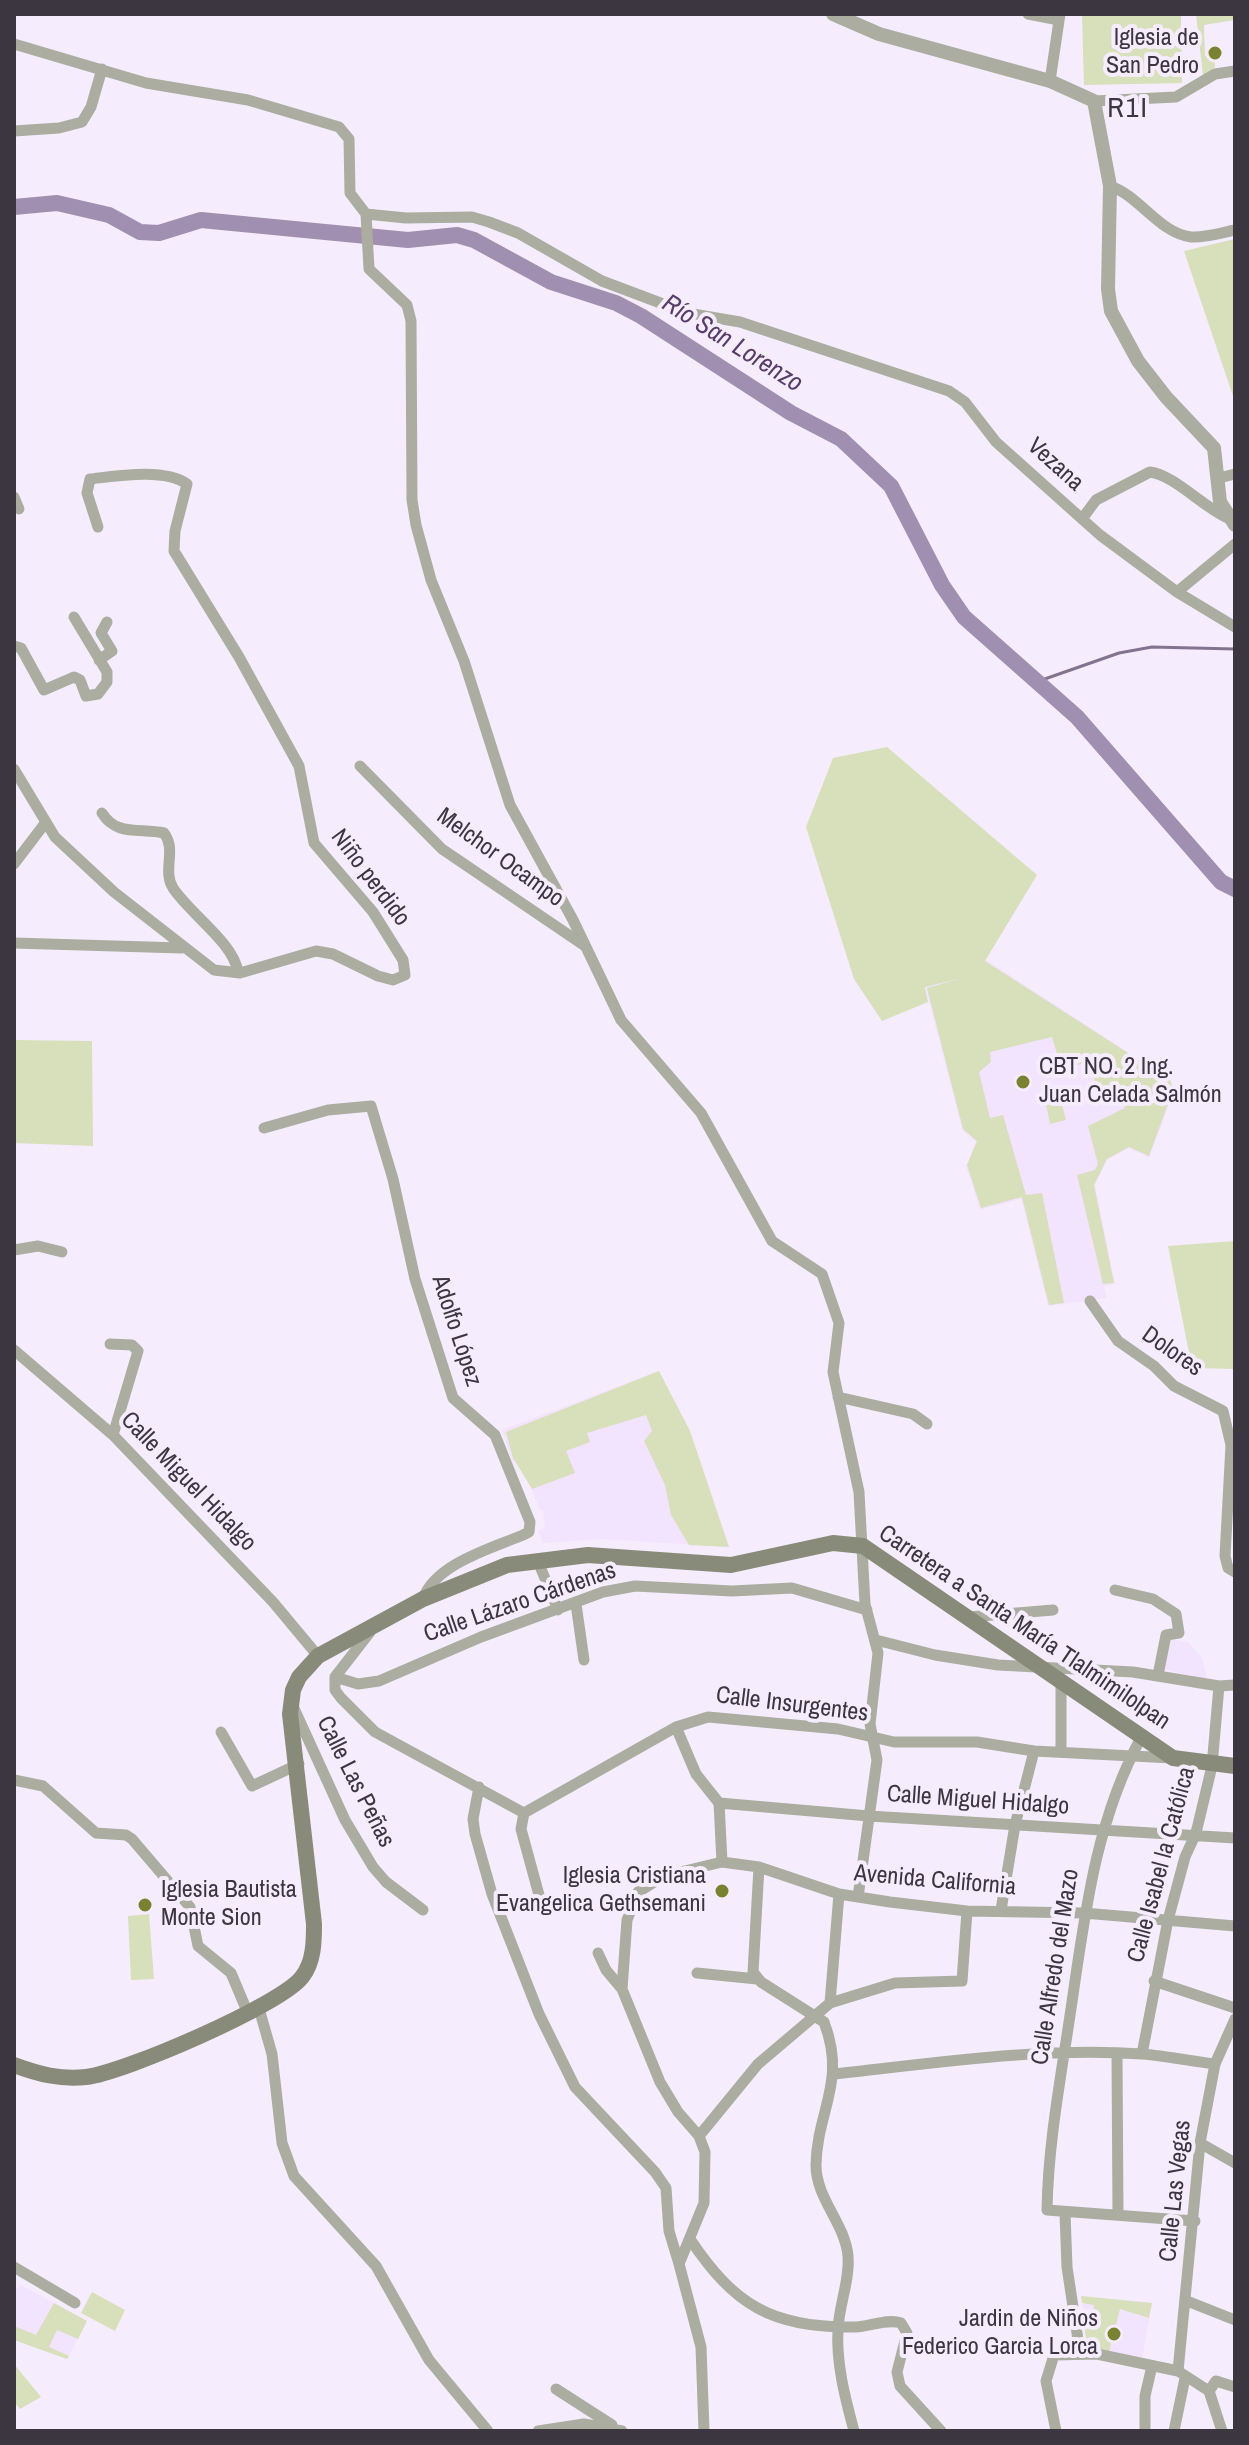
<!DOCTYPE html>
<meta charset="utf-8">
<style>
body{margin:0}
#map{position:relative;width:1249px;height:2445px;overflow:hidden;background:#f5edfd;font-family:"Archivo Narrow",sans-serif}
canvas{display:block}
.frame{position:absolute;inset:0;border:16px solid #3b3640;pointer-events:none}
</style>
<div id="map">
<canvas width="1249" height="2445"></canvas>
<div class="frame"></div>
</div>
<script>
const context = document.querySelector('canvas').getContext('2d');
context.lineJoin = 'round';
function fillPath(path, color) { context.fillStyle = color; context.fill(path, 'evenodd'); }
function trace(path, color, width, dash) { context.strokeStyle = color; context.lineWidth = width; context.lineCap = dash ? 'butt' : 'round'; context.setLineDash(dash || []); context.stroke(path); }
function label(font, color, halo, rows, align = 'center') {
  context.font = font + ' "Archivo Narrow",sans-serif'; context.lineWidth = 8; context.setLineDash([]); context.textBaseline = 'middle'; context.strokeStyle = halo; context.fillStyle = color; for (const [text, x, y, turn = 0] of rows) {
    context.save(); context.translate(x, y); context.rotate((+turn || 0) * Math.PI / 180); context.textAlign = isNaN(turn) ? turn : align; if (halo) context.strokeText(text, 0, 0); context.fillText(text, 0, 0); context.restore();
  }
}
fillPath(new Path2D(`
 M957,941L1171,1080L1175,1090L1149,1158L1129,1148L1107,1160L1095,1185L1115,1284L1104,1286L1107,1298L1048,1306L1021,1199L980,1210L966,1166L976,1142L962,1130L916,951Z
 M659,1371L690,1431L729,1547L602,1539L543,1543L538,1531L545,1528L543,1510L540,1511L523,1465L512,1461L502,1430Z
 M1168,1638L1188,1642L1202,1657L1207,1679L1161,1669Z
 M21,2285L87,2321L67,2359L14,2340V2291Z
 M1081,2296L1152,2303L1142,2359L1087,2348Z`), '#f2e3ff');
fillPath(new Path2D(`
 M1082,14H1181L1182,83L1084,85Z
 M1196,14H1235V20L1204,25L1205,56L1214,55L1215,67L1203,76Z
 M1235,239V402L1184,251Z
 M887,747L1037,875L985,961L1170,1080L1173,1090L1149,1156L1129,1147L1107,1159L1094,1185L1114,1283L1103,1284L1077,1175L1095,1170L1098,1164L1088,1126L1125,1108L1118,1086L1097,1088L1093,1074L1087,1076L1084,1063L1062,1070L1052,1037L990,1052L991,1062L979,1072L990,1118L1003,1115L1026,1195L1042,1193L1064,1303L1049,1305L1022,1197L981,1208L967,1165L977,1141L963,1129L927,988L962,978L925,987L928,1002L882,1021L854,979L806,827L833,758Z
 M14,1040L92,1041L93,1146L14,1143Z
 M1060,1096L1066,1120L1050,1124L1045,1099Z
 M1235,1241V1369L1192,1368L1168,1246Z
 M659,1371L690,1431L729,1547L689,1545L671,1515L665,1485L644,1441L652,1431L646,1415L587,1433L590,1442L566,1451L575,1473L532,1489L513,1458L506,1432Z
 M149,1914L154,1979L131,1980L128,1916Z
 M92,2292L125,2310L115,2331L81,2313Z
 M1081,2296L1152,2303L1149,2318L1120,2309L1109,2352L1087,2348L1083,2314L1093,2315L1094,2305L1082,2303Z
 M54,2303L87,2321L78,2339L57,2330L49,2347L69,2356L67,2359L14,2340V2326L36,2335Z
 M14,2364L41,2397L20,2409L14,2402Z`), '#d8dfbb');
trace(new Path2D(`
 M1039,681L1119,653L1152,647L1235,649`), '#82748f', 3);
trace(new Path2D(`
 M14,207L57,203L109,215L140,232L159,233L201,220L408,240L457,235L474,240L551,282L616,303L641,316L791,413L841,439L891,486L942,585L964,617L1077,717L1221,882L1235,889`), '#a18fb1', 16);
trace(new Path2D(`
 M1028,14L1059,20
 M14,44L146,83L248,100L339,127L349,139L350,193L366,214
 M1050,81L1060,14
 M1094,101L1176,97L1215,74L1235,71
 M14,131L59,128L82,122L91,107L102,69
 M1110,186C1140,196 1159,233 1191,237C1205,238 1221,233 1235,230
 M1219,478L1235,474
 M14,497L19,509
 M1082,519L1096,500L1150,472C1174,475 1203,507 1228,518
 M1177,592L1235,544
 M14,646L21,648L44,690L74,677L80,680L86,696L98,694L107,682V672L74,617
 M99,660L112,651L101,633L107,622
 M360,766L442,849L585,946
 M14,769L55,837L114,892L214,970L240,973L316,951L333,954L378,976L393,980L405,975L403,960L373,912L314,843L299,766L239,657L174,551L175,531L187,484C164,468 117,476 90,479L87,493L98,527
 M102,813C116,836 139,828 164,833C177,850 162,870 173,888C191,915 233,942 238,972
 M14,864L46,822
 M14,943L181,948
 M264,1128L328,1110L371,1106L393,1179L415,1279L453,1398L495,1435L530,1522L529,1532L523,1535C492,1548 435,1564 423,1599
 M14,1250L38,1246L62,1252
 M1090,1301L1118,1341L1154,1366L1174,1386L1223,1411L1231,1445L1225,1556L1228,1568L1235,1572
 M110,1344L132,1345L138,1351L113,1435
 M14,1350L113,1435L273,1602L318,1656
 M838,1397L913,1414L927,1424
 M537,1559L558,1610
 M1115,1590L1153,1599L1176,1614L1179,1633L1166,1635L1158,1675
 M576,1604L584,1660
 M969,1617L1053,1610
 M370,1632L335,1677V1690L341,1698L375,1732L524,1813L676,1727L708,1717L838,1729L894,1742H977L1034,1751L1172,1758
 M876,1640L935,1655L998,1665L1133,1672L1219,1686L1235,1685
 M335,1677L358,1684L379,1681L481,1637L603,1592L635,1586L732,1591L792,1588L867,1610
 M1061,1682V1752
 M292,1704L345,1820L373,1867L386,1882L423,1910
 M676,1727L696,1774L719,1803L722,1862
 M221,1732L252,1786L299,1764
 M1142,1736C1091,1828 1083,1934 1067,2035C1058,2093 1048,2151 1047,2210L1195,2221
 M14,1780L43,1786L96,1833L126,1835L132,1839L190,1907L198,1946L231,1973L247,2011
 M479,1787L473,1819L475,1834L492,1894L539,2014L575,2087L655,2172L666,2188L669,2231L679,2264
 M719,1803L869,1816L1235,1838
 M524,1813L521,1829L539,1895
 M759,1867L753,1972L761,1982L824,2022C847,2082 817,2110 816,2165C816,2199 845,2223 848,2256C850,2280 839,2305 838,2329C836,2364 845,2397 854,2431
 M858,1897L877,1760L870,1724L878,1653L865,1604L859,1492L833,1372L839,1323L822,1274L772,1241L701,1113L621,1020L573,920L510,805L464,661L431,580L416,525L412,500L411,321L407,305L369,269L366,214L406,218L472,217L489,222L518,233L602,281L687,313L740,322L949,391L965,402L996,442L1100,535L1177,592L1235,627
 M1001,1910L1015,1825L1034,1751
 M598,1953L606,1970L622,1989
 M697,1973L757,1979
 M1154,1981L1235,2008
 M830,2003L839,1894
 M258,2005L272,2054L282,2143L294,2176L376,2266L429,2360L488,2431
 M1117,2054L1118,2214
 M1142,2054L1168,1920L1185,1857L1196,1833L1212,1766L1219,1686
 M834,2074C935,2063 1040,2047 1142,2054C1166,2056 1191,2061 1215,2064
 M699,2136L758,2064L830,2003L895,1983L962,1981L967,1911
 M1200,2143L1235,2163
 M1065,2213L1067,2267L1080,2353
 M690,2239C734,2305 772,2328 853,2327C868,2327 888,2318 901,2323L907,2333L897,2372L900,2386L941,2431
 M14,2267L75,2303
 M1187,2301L1235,2320
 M1178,2371L1200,2143L1215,2064L1235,2019
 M556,2389L612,2425
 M1209,2391L1216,2381L1235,2387
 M538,2431L584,2424L622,2431
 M704,2431L701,2347L679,2264L704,2203L705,2152L699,2136L678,2112L660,2082L622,1989L627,1920L638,1892L664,1876L722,1862L759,1867L839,1894L890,1902L967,1911L1084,1913L1235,1926
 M1056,2431L1046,2381L1054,2355L1097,2354L1178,2371L1209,2391L1222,2431
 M1145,2431V2396L1152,2366
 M1174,2431L1185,2378`), '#aaada0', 11);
trace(new Path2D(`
 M833,14L879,34L1050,81L1094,101L1110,186L1108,289L1111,311L1138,361L1166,397L1214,448L1220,502L1235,525`), '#aaada0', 14);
trace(new Path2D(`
 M14,2065C38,2074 61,2080 86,2077C123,2073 281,2005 302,1977C314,1962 314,1941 314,1924L290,1714L293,1690L299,1677L318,1656L423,1599L507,1565L588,1555L731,1565L833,1543L863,1546L1173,1758L1235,1766`), '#888b79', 16);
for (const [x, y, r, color] of [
 [1215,53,8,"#79832f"],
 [1023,1082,8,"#79832f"],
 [722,1891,8,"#79832f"],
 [145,1905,8,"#79832f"],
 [1114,2334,8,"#79832f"]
]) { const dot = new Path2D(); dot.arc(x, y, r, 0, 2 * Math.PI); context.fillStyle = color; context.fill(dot); trace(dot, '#f5edfd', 3); }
label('24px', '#3b3640', '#f5edfd', [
 ["Iglesia de",1199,39],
 ["San Pedro",1199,67],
 ["CBT NO. 2 Ing.",1039,1068,"left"],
 ["Juan Celada Salmón",1039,1096,"left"],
 ["Iglesia Cristiana",706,1877],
 ["Evangelica Gethsemani",706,1905],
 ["Iglesia Bautista",161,1891,"left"],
 ["Monte Sion",161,1919,"left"],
 ["Jardin de Niños",1098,2320],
 ["Federico Garcia Lorca",1098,2348]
], 'right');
label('24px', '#3b3640', '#f5edfd', [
 ["Vezana",1055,465,42],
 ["Melchor Ocampo",500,858,36],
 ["Niño perdido",370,878,53],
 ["Adolfo López",456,1331,72],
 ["Dolores",1172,1352,35],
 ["Calle Miguel Hidalgo",188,1482,46],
 ["Calle Lázaro Cárdenas",520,1603,-19],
 ["Carretera a Santa María Tlalmimilolpan",1024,1628,34],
 ["Calle Insurgentes",792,1705,7],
 ["Calle Las Peñas",355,1782,63],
 ["Calle Miguel Hidalgo",978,1801,4],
 ["Calle Isabel la Católica",1162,1865,-75],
 ["Avenida California",935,1881,5],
 ["Calle Alfredo del Mazo",1056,1967,-81],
 ["Calle Las Vegas",1176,2191,-84]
]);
label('italic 26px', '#583d6c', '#f5edfd', [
 ["Río San Lorenzo",732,344,32]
]);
context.letterSpacing = '2px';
label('28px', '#3b3640', '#f5edfd', [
 ["R1I",1128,109]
]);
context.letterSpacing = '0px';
</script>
